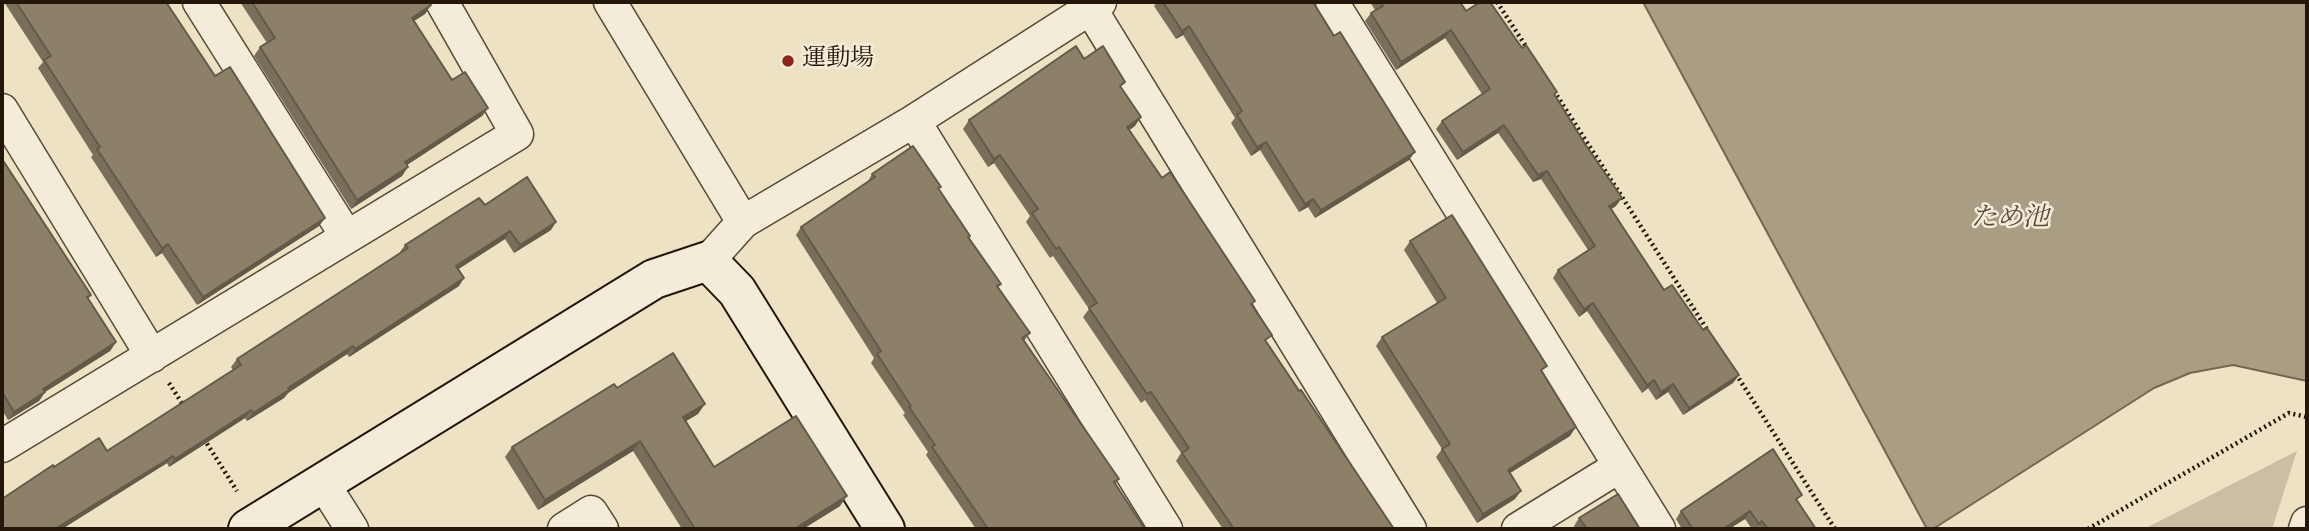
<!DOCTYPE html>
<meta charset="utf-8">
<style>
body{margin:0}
#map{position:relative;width:2309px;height:531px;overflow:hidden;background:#ede2c3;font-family:"Sorts Mill Goudy",serif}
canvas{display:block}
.frame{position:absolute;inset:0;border:4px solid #241608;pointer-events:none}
</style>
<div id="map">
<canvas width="2309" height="531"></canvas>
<div class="frame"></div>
</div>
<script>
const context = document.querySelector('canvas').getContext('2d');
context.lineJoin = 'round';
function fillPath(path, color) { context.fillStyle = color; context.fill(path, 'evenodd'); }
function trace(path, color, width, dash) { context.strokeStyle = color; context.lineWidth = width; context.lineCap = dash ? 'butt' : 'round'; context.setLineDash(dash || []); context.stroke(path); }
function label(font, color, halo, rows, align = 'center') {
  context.font = font + ' "Sorts Mill Goudy","Noto Serif JP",serif'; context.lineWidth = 5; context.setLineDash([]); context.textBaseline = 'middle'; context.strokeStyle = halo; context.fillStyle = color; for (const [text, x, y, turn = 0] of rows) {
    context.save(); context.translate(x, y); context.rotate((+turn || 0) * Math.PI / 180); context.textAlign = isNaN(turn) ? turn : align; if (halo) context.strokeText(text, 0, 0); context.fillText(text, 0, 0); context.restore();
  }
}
fillPath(new Path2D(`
 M2297,451L2272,529H2144Z`), '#cbbfa3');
const water = new Path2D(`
 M1643,2H2307V381L2233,365L2190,373L2154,388L1933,529H1927Z`);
fillPath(water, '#a99d83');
trace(water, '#746752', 2);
const street = new Path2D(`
 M199,2L347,237
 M610,2L743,222
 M1332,2L1659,529
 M1090,8L1410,529
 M2,110L152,356
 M914,121L1166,529
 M708,261L743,222L914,121L1100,2
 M2,446L517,134L442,2
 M323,483L352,529
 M564,529L591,512L602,529
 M1518,529L1620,466
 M2305,529L2307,523`);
const secondary = new Path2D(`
 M248,529L654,279L708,261L737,291L885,529`);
trace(street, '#564937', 35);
trace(secondary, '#241608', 42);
trace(new Path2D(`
 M1497,2L1527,48
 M1554,91L1708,331
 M1736,374L1835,529
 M169,383L185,408
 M204,439L237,491
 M2088,529L2289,413L2307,417`), '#241608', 4.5, [2, 3.5]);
trace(street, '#f3ecd8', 32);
trace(secondary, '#f3ecd8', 38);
fillPath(new Path2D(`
 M4,2H166L215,76L325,218L319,226L197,305L162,253L156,257L91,157L93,155L38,68L43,62Z
 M240,2H429L431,5L425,14L414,21L452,80L488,108L482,116L407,165L402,176L351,209L254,56L260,47L267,43Z
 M1157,2H1313L1409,160L1315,218L1308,207L1299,212L1260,150L1251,156L1231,123L1235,118L1183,35L1176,39L1154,6Z
 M1370,2H1460L1466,11L1522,48L1557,92L1555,95L1616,206L1611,209L1664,290L1703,330L1739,375L1733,383L1683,415L1668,392L1656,400L1648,388L1642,393L1587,311L1579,317L1553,278L1558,270L1588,250L1541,179L1533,182L1498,133L1457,160L1436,129L1442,121L1482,94L1445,38L1396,70L1365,21L1371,13L1375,10Z
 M1084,59L1121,88L1135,126L1129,130L1252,306L1267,342L1394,529H1223L1176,461L1181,453L1145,400L1141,403L1083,317L1089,309L1053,256L1050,258L1026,222L1030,216L994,163L988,167L963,129L969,120Z
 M2,159L91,295L88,299L116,342L110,351L45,392L39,401L8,420L2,410Z
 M872,174L939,189L970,236L969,237L1001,284L998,287L1030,333L1024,341L1119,479L1115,484L1145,529H976L926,455L928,452L903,415L905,413L871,363L874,358L796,235L801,227L867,183Z
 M485,205L551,230L514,253L505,239L458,269L459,286L349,357L347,354L288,393L284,398L247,421L245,418L169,467L167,463L62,529H2L54,467L107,451L233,370L231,367L237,359L400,253V252L405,245Z
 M1410,241L1542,373L1570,436L1510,473L1515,499L1477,523L1436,457L1442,449L1376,346L1382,337L1437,303L1404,250Z
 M698,414L686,421L714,467L840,506L803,529H682L633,451L538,510L505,457L512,447Z
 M1798,502L1816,529H1752L1745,519L1729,529H1682L1676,519L1681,511Z
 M1579,518L1640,529H1575L1574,526Z`), '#796e5a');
fillPath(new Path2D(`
 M431,5L425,14L406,26L412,18Z
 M1189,26L1183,35L1176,39L1182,31Z
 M1451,30L1445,38L1396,70L1401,62Z
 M488,108L482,116L399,170L405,162Z
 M1141,117L1135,126L1121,136L1127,127Z
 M1504,125L1498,133L1457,160L1463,152Z
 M1266,142L1260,150L1251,156L1257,147Z
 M1415,152L1409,160L1315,218L1321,210Z
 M1000,155L994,163L988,167L994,159Z
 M408,167L402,176L351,209L357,200Z
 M1547,171L1541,179L1533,182L1538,175Z
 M1622,198L1616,206L1604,214L1609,206Z
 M1313,199L1308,207L1299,212L1305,204Z
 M325,218L319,226L197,305L203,297Z
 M556,222L551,230L514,253L520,245Z
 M510,231L505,239L451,274L456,266Z
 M168,244L162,253L156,257L162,248Z
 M464,278L459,286L349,357L355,349Z
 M1593,303L1587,311L1579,317L1584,309Z
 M116,342L110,351L37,397L43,389Z
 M353,346L347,354L288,393L284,398L247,421L253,413L288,388Z
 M1739,375L1733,383L1683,415L1689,408Z
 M1654,380L1648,388L1642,393L1647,385Z
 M1673,384L1668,392L1656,400L1661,392Z
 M45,392L39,401L8,420L14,412Z
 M705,404L698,414L676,427L683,417Z
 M251,410L245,418L169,467L175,459Z
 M1576,427L1570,436L1502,478L1508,470Z
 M640,441L633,451L538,510L545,500Z
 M173,456L167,463L62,529H55Z
 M1521,491L1515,499L1477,523L1483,514Z
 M847,496L840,506L803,529H794Z
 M1750,511L1745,519L1729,529H1723Z`), '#635a4a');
const building = new Path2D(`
 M16,2H166L215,76L230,67L325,218L203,297L168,244L162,248L97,149L100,147L44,60L51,56Z
 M252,2H429L431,5L412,18L452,80L465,72L488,108L405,162L408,167L357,200L260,47L275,38Z
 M1163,2H1313L1334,36L1340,32L1415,152L1321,210L1313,199L1305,204L1266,142L1257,147L1237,115L1242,111L1189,26L1182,31Z
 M1380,2H1460L1466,11L1480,2H1490L1522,48L1526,45L1557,92L1554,94L1585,144L1622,198L1609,206L1664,290L1672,285L1703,330L1707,328L1739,375L1689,408L1673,384L1661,392L1654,380L1647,385L1593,303L1584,309L1558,270L1595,246L1547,171L1538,175L1504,125L1463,152L1442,121L1490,89L1451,30L1401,62L1371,13L1383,6Z
 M1076,46L1084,59L1103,46L1125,82L1120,86L1141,117L1127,127L1162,178L1170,172L1255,301L1251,304L1272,335L1265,340L1299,391L1301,390L1394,529H1234L1182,453L1189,448L1151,392L1147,394L1089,308L1097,303L1059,247L1056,249L1032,213L1038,209L1000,155L994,159L969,120Z
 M913,146L941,187L938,188L970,236L968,237L1001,284L997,286L1030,333L1022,338L1119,479L1114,482L1145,529H988L932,447L935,445L909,407L911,406L877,354L881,351L801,227L875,177L872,174Z
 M2,159L91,295L87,297L116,342L43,389L45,392L14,412L2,392Z
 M527,177L556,222L520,245L510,231L456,266L464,278L355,349L353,346L288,388L289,390L253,413L251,410L175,459L173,456L55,529H2V499L53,465L54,467L99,438L107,451L241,365L237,359L408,248L405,245L479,198L485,205Z
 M1452,215L1547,366L1541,370L1576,427L1508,470L1521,491L1483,514L1442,449L1450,444L1382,337L1446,298L1410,241Z
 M673,353L705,404L683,417L714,467L796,416L847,496L794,529H695L640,441L545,500L512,447L614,384L617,388Z
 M1773,449L1802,495L1796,499L1816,529H1768L1762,521L1759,524L1750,511L1723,529H1693L1681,511Z
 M1618,494L1640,529H1587L1579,518Z`);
fillPath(building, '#8d8069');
trace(building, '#635a4a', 2);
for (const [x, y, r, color] of [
 [788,61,7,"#8f2418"]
]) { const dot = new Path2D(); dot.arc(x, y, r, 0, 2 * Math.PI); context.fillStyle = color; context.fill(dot); trace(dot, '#f3ecd8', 2.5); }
label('24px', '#241608', '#f3ecd8', [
 ["運動場",802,61]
], 'left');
label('italic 26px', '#594c39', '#f3ecd8', [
 ["ため池",2010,221]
]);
</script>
